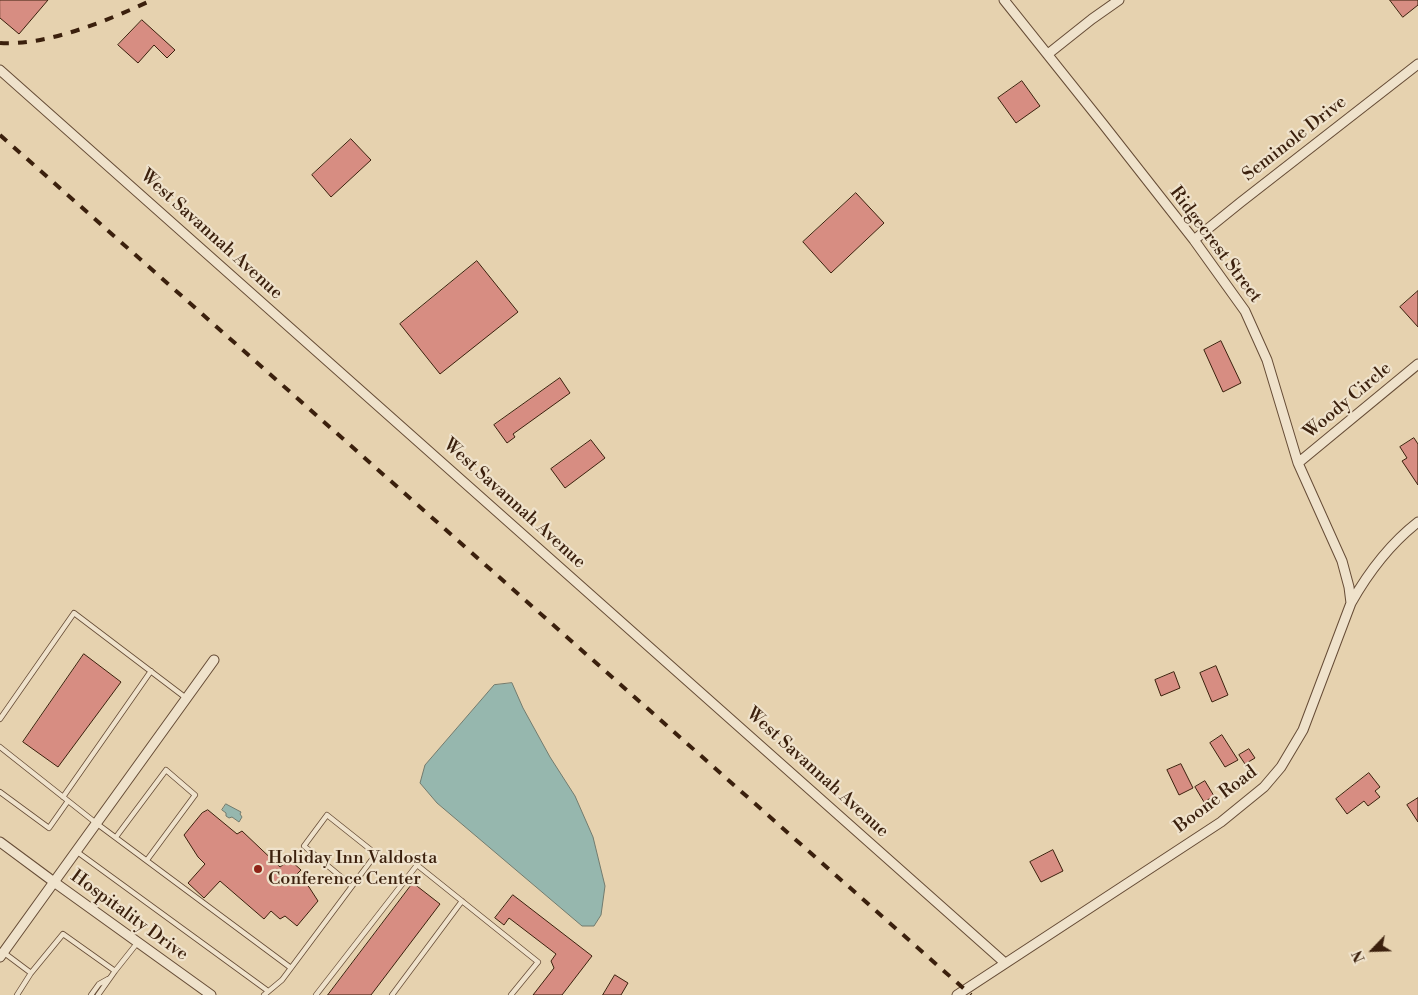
<!DOCTYPE html>
<style>
body{margin:0}
#map{position:relative;width:1418px;height:995px;overflow:hidden;background:#e6d2af;font-family:"Libre Bodoni",serif}
canvas{display:block}
.north{position:absolute;left:1348px;top:925px;width:50px;height:50px;-webkit-text-stroke:4px #efe2cb;paint-order:stroke;rotate:246deg;font-size:14px;font-weight:700;line-height:20px;text-align:center;color:#3b200d}
.north::after{content:'';display:block;margin:auto;width:18px;height:22px;background:#3b200d;clip-path:polygon(50% 0,100% 100%,50% 72%,0 100%)}
</style>
<div id="map">
<canvas width="1418" height="995"></canvas>
<div class="north">N</div>
</div>
<script>
const context = document.querySelector('canvas').getContext('2d');
context.lineJoin = 'round';
function fillPath(path, color) { context.fillStyle = color; context.fill(path, 'evenodd'); }
function trace(path, color, width, dash) { context.strokeStyle = color; context.lineWidth = width; context.lineCap = dash ? 'butt' : 'round'; context.setLineDash(dash || []); context.stroke(path); }
function label(font, color, halo, rows, align = 'center') {
  context.font = font + ' "Libre Bodoni",serif'; context.lineWidth = 4.5; context.setLineDash([]); context.textBaseline = 'middle'; context.strokeStyle = halo; context.fillStyle = color; for (const [text, x, y, turn = 0] of rows) {
    context.save(); context.translate(x, y); context.rotate((+turn || 0) * Math.PI / 180); context.textAlign = isNaN(turn) ? turn : align; if (halo) context.strokeText(text, 0, 0); context.fillText(text, 0, 0); context.restore();
  }
}
const water = new Path2D(`
 M512,683L523,708L550,757L575,796L593,837L605,886L601,915L594,926H582L437,803L420,783L425,765L494,685Z
 M226,804L241,812L240,814L242,817L239,822L232,817L229,818L226,816V813L222,810Z`);
fillPath(water, '#96b7ae');
trace(water, '#727b6e', 1);
const building = new Path2D(`
 M0,0H48L19,34L0,18Z
 M1390,0H1418V5L1403,17Z
 M142,20L175,50L167,58L154,45L138,63L118,45Z
 M1022,81L1040,106L1016,123L998,98Z
 M351,139L371,160L331,197L312,175Z
 M856,193L884,223L831,273L803,242Z
 M477,261L518,312L440,374L400,324Z
 M1418,291V327L1400,307Z
 M1221,341L1241,383L1223,392L1204,350Z
 M560,378L570,393L513,434L515,437L507,443L494,425Z
 M1414,438L1418,444V485L1402,461L1407,458L1400,447Z
 M591,440L605,458L565,488L551,469Z
 M84,654L121,682L58,767L23,742Z
 M1216,666L1228,695L1212,702L1200,673Z
 M1174,672L1180,688L1161,696L1155,680Z
 M1222,735L1238,760L1225,767L1210,743Z
 M1249,749L1255,758L1245,764L1239,755Z
 M1181,764L1193,788L1179,795L1167,770Z
 M1369,773L1380,787L1375,791L1380,797L1368,806L1364,801L1347,814L1336,799Z
 M1205,781L1214,796L1204,802L1195,787Z
 M1418,798V822L1407,805Z
 M208,810L237,834L242,831L280,867L290,860L301,870L296,875L309,887L318,901L297,926L285,916L280,919L271,911L264,919L220,881L204,898L188,883L205,864L198,857L184,835L202,813Z
 M1053,850L1063,871L1041,882L1030,862Z
 M413,883L440,904L371,995H328Z
 M513,895L592,956L562,995H533L554,968L551,961L556,954L509,918L504,925L495,918Z
 M615,975L628,983L621,995H603Z`);
fillPath(building, '#d78d82');
trace(building, '#3b200d', 1);
const service = new Path2D(`
 M0,719L74,613L186,698
 M0,747L96,823L291,968
 M0,792L49,828L68,801
 M63,797L151,671
 M116,837L166,770L195,795L147,860
 M76,851L268,991
 M3,952L31,973L63,934L115,971L138,942
 M17,995L31,973
 M91,995L99,984L108,979
 M98,995L115,971
 M264,995L282,980L376,854L327,815L304,846L352,886
 M316,995L417,865L538,962L511,995
 M392,995L462,901`);
const minor = new Path2D(`
 M1004,0L1103,124L1194,240L1245,311L1267,360L1298,463L1342,561L1349,587L1351,603
 M1048,54L1092,19L1119,0
 M0,70L1005,963
 M1194,240L1241,202L1418,64
 M1298,463L1418,364
 M0,842L54,882L214,660
 M0,957L54,882L211,995
 M957,995L1221,822L1264,787L1281,767L1303,730L1351,603C1368,573 1391,543 1418,522`);
trace(service, '#664c36', 6);
trace(minor, '#664c36', 11);
trace(service, '#efe2cb', 4.5);
trace(minor, '#efe2cb', 9);
trace(new Path2D(`
 M0,43C47,46 109,20 152,0
 M0,135L971,995`), '#3b200d', 4, [9, 9]);
for (const [x, y, r, color] of [
 [258,869,5,"#8f2418"]
]) { const dot = new Path2D(); dot.arc(x, y, r, 0, 2 * Math.PI); context.fillStyle = color; context.fill(dot); trace(dot, '#efe2cb', 2); }
label('18px', '#3b200d', '#efe2cb', [
 ["Seminole Drive",1295,139,-38],
 ["West Savannah Avenue",211,235,42],
 ["Ridgecrest Street",1215,245,53],
 ["Woody Circle",1348,401,-40],
 ["West Savannah Avenue",514,504,42],
 ["West Savannah Avenue",817,773,42],
 ["Boone Road",1216,800,-37],
 ["Hospitality Drive",129,916,36]
]);
label('18px', '#3b200d', '#efe2cb', [
 ["Holiday Inn Valdosta",268,859],
 ["Conference Center",268,880]
], 'left');
</script>
